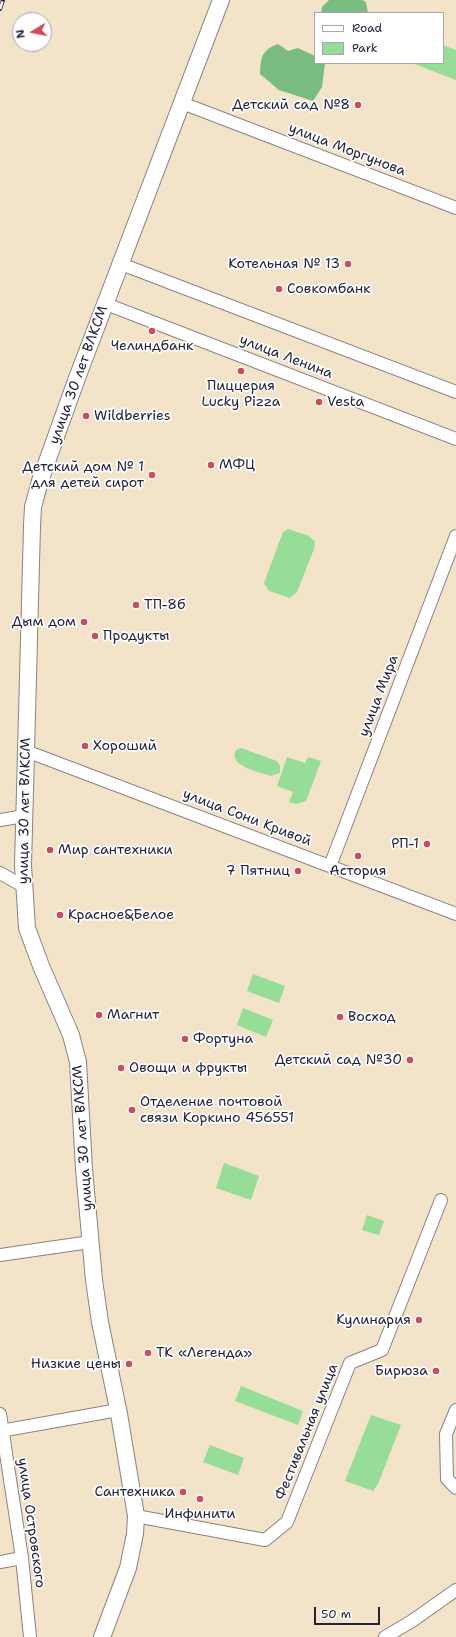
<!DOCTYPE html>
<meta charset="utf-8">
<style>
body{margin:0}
#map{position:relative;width:456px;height:1637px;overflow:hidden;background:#f3e3c9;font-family:"Shantell Sans",sans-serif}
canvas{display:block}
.legend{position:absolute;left:314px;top:12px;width:130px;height:52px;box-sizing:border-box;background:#fff;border:1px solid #a7a7b1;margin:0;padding:5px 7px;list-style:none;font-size:12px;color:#22223b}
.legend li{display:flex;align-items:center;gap:8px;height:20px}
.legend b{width:20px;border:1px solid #a7a7b1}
.north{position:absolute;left:12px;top:12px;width:40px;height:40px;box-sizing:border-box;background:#fff;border:1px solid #a7a7b1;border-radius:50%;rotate:260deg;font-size:11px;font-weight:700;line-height:16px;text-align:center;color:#22223b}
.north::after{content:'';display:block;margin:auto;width:14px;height:18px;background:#d1495b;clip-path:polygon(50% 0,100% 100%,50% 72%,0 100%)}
.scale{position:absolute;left:314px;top:1607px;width:66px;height:18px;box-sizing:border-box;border:2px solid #22223b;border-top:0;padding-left:5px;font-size:12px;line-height:14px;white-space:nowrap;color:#22223b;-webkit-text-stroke:3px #fff;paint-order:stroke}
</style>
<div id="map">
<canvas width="456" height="1637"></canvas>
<ul class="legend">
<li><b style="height:5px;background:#fff"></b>Road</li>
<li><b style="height:11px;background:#96dd97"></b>Park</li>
</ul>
<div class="north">N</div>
<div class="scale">50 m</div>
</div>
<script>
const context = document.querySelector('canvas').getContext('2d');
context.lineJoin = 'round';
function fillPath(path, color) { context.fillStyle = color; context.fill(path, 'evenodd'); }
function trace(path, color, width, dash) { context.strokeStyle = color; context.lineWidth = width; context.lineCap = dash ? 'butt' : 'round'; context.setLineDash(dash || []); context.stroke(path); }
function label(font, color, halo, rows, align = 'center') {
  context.font = font + ' "Shantell Sans",sans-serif'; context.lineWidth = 3.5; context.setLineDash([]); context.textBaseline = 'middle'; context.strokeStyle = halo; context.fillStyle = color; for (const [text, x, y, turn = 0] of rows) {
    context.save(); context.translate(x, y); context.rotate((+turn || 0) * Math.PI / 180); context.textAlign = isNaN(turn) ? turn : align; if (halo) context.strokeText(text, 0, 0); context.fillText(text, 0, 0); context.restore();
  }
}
fillPath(new Path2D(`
 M443,45L456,50V80L412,63H443Z
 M288,529L309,536L315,542L314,549L297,592L290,598L269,591L264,583L283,532Z
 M241,748L277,761L280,766V773L271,776C260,772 227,766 236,750Z
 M287,757L305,763L308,757L321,761L306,801L296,804L289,802L293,792L277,786Z
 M253,974L285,986L279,1003L247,991Z
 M243,1008L273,1020L266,1037L237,1025Z
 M224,1163L259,1176L251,1200L216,1188Z
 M367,1215L384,1221L379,1235L362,1230Z
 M241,1386L303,1411L298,1425L235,1401Z
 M371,1415L401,1425L378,1484L373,1491L345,1481Z
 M210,1445L244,1458L238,1475L203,1462Z`), '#96dd97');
fillPath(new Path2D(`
 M329,0H362L366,2L368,13H321L322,7Z
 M278,44L288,51L298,48L315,56V63H325L322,87L313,101L279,90L260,74C261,58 261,50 278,44Z`), '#78bc80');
const minor = new Path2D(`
 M182,103L456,208
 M121,264L456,392
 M106,304L456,439
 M26,751L456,914
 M0,820L24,816
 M330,866L456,536
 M0,873L23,886
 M0,1255L90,1242
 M456,1410L446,1434L447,1479L456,1488
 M0,1414L22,1558L30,1637
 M0,1431L118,1410
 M136,1516L265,1540L287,1522L350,1363L382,1350L441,1200
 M0,1562L22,1558
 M385,1637L412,1621L456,1590`);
const major = new Path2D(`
 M102,1637L128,1568L135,1534L136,1516L119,1414L100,1322L94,1280L84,1169L78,1062L71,1035L41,966L27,928L23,865L32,526L33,507L40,481L77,378L221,0`);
trace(minor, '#8a8282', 14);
trace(major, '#8a8282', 18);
trace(minor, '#fff', 12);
trace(major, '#fff', 16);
const rail = new Path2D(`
 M0,9L3,0`);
trace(rail, '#22223b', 4);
trace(rail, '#fff', 2.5, [8]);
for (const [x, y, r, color] of [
 [358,105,4,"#d1495b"],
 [348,264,4,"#d1495b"],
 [279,289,4,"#d1495b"],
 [152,331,4,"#d1495b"],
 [241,371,4,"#d1495b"],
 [319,402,4,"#d1495b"],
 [86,416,4,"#d1495b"],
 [211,465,4,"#d1495b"],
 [152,475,4,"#d1495b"],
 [136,605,4,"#d1495b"],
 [84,622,4,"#d1495b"],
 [95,636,4,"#d1495b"],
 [85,746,4,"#d1495b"],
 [427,844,4,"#d1495b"],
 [50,850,4,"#d1495b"],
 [358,856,4,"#d1495b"],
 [298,871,4,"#d1495b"],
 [60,915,4,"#d1495b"],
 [99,1015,4,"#d1495b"],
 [340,1017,4,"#d1495b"],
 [185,1039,4,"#d1495b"],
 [410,1060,4,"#d1495b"],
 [121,1068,4,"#d1495b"],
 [132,1110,4,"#d1495b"],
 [419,1320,4,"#d1495b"],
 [148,1353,4,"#d1495b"],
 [129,1364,4,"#d1495b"],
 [436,1371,4,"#d1495b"],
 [183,1492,4,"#d1495b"],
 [200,1499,4,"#d1495b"]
]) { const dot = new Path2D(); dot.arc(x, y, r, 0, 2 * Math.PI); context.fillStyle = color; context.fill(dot); trace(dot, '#fff', 1.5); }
label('14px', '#22223b', '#fff', [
 ["Детский сад №8",350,105,"right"],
 ["Котельная № 13",340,264,"right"],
 ["Совкомбанк",287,289],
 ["Челиндбанк",152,346,"center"],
 ["Пиццерия",241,386,"center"],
 ["Lucky Pizza",241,402,"center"],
 ["Vesta",327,402],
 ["Wildberries",94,416],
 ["МФЦ",219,465],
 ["Детский дом № 1",144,467,"right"],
 ["для детей сирот",144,483,"right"],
 ["ТП-8б",144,605],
 ["Дым дом",76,622,"right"],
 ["Продукты",103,636],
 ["Хороший",93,746],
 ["РП-1",419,844,"right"],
 ["Мир сантехники",58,850],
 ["7 Пятниц",290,871,"right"],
 ["Астория",358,871,"center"],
 ["Красное&Белое",68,915],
 ["Магнит",107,1015],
 ["Восход",348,1017],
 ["Фортуна",193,1039],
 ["Детский сад №30",402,1060,"right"],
 ["Овощи и фрукты",129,1068],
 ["Отделение почтовой",140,1102],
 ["связи Коркино 456551",140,1118],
 ["Кулинария",411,1320,"right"],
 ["ТК «Легенда»",156,1353],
 ["Низкие цены",121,1364,"right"],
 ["Бирюза",428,1371,"right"],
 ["Сантехника",175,1492,"right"],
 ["Инфинити",200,1514,"center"]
], 'left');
label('14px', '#22223b', '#fff', [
 ["улица Моргунова",347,150,21],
 ["улица Ленина",286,357,21],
 ["улица 30 лет ВЛКСМ",79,375,-70],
 ["улица Мира",379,696,-69],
 ["улица 30 лет ВЛКСМ",25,811,-89],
 ["улица Сони Кривой",247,818,21],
 ["улица 30 лет ВЛКСМ",83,1138,-94],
 ["Фестивальная улица",307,1432,-68],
 ["улица Островского",31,1523,82]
]);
</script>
